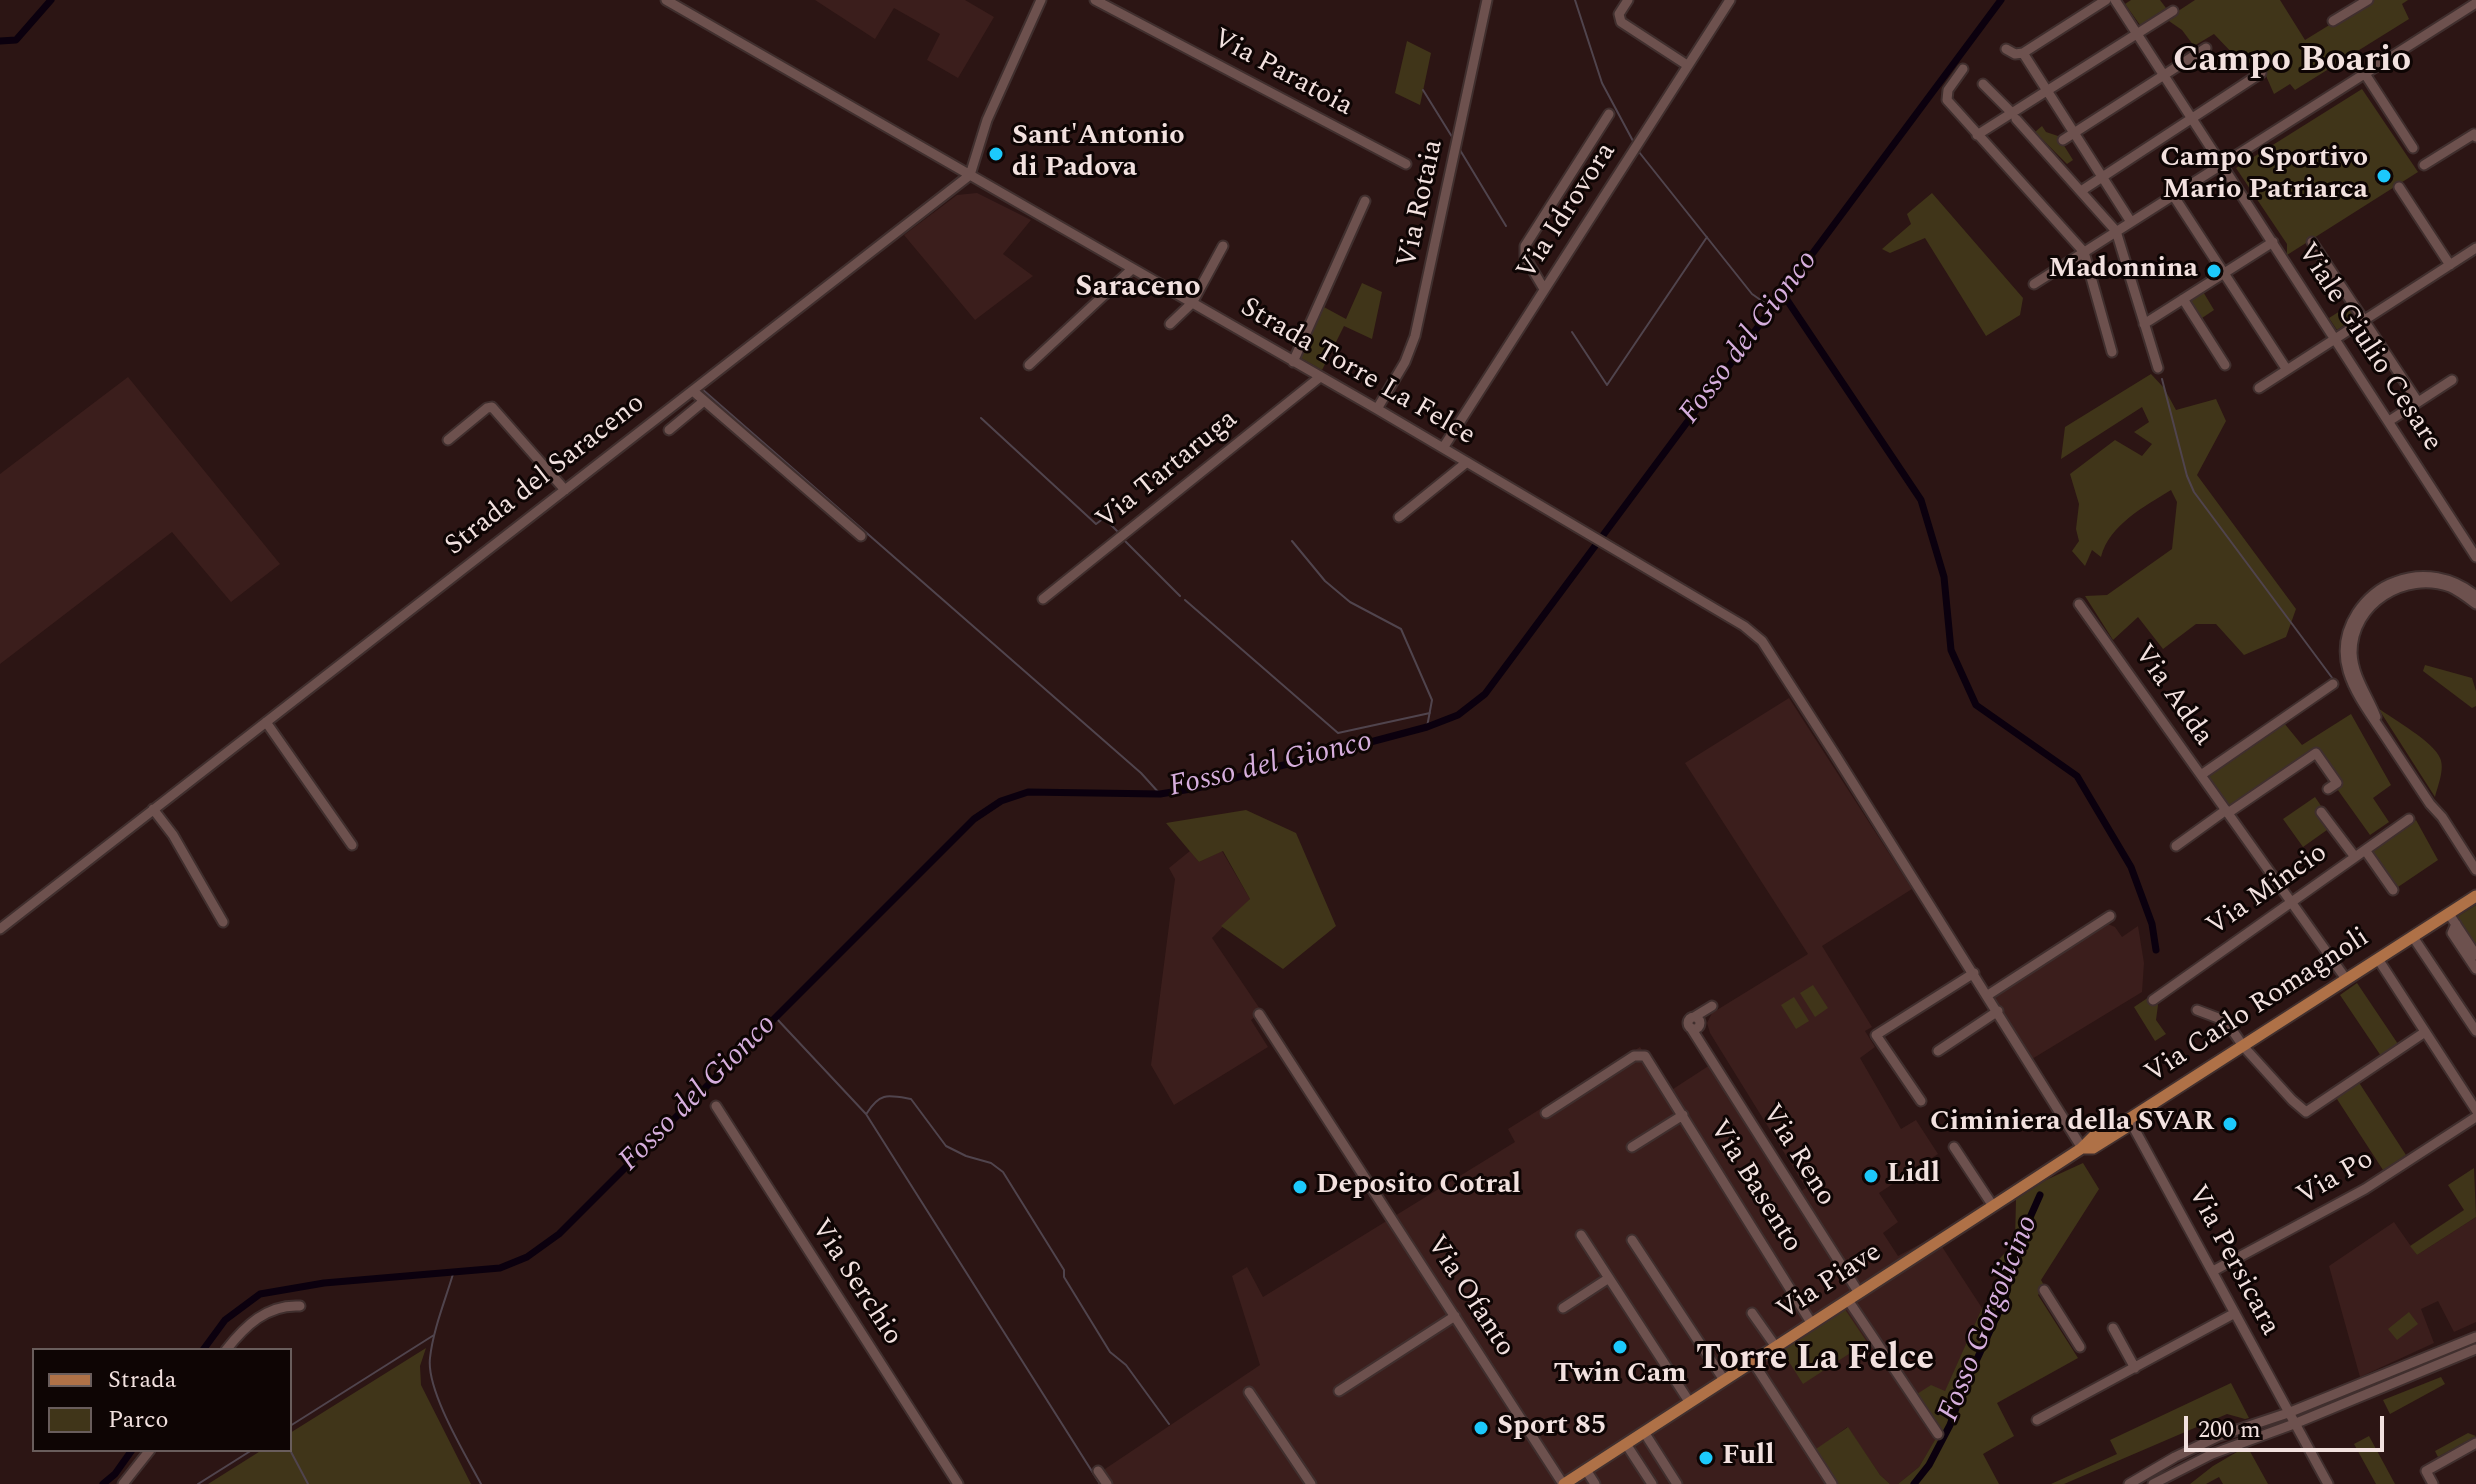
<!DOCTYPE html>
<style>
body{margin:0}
#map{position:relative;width:2476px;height:1484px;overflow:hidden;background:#2c1514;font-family:Spectral,serif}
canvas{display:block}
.legend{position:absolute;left:32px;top:1348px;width:260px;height:104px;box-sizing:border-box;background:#0e0504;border:2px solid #695d5c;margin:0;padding:10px 14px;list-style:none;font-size:24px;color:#f2e1df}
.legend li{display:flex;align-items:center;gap:16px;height:40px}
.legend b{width:40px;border:2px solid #695d5c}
.scale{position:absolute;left:2184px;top:1416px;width:200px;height:36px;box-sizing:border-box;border:4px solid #f2e1df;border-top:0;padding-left:10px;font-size:24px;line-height:28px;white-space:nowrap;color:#f2e1df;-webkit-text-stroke:6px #0e0504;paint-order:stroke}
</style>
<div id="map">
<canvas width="2476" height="1484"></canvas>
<ul class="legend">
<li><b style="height:10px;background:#af7147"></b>Strada</li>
<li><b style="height:22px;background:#403519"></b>Parco</li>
</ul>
<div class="scale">200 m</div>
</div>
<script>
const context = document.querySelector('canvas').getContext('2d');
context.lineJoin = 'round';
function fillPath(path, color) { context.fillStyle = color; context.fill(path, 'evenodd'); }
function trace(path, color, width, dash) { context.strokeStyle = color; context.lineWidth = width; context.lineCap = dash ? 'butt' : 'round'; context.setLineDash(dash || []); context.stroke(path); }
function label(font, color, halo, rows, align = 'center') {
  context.font = font + ' Spectral,serif'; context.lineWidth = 6; context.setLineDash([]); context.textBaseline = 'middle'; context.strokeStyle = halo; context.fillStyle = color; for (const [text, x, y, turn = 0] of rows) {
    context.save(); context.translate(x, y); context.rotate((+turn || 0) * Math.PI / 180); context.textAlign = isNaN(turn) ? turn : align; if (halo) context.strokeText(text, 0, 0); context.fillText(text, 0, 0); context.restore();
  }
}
fillPath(new Path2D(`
 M815,0H965L994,17L958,78L927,60L940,34L894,8L875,39Z
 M977,193L1031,220L1003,254L1033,276L975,320L904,235L957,195Z
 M128,377L280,564L231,602L172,532L0,664V474Z
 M1789,698L1912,889L1822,946L1872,1027L1865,1031L1875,1047L1860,1058L1901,1129L1916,1120L1938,1154L1879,1193L1898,1222L1883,1233L1898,1256L1935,1236L1982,1308L1945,1392L1940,1432L1919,1467L1898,1484H1890L1880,1475L1847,1427L1817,1450L1838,1484H1110L1102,1471L1260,1365L1232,1276L1247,1267L1263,1297L1515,1142L1508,1129L1640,1047L1670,1091L1710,1065L1792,1197L1806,1188L1710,1033L1707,1023L1712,1013L1808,954L1685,763Z
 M1190,851L1199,862L1222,851L1250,899L1212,938L1262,1012L1251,1020L1268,1047L1174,1105L1151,1065L1175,879L1169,868Z
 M2099,920L2115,927L2122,937L2138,926L2144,963L2142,992L2032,1059L1988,989Z
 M2476,1217V1322L2454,1332L2438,1301L2421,1309L2434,1343L2360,1377L2329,1266L2394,1222L2417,1255Z`), '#3b1e1c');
fillPath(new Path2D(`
 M2131,0H2160L2166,8L2140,25L2125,4Z
 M2195,0H2280L2305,40L2370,0H2408L2402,4L2409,19L2295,90L2290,84L2274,94L2263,69L2235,56L2214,34L2194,46L2182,30L2166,19Z
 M1407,41L1431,53L1420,105L1395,93Z
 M2362,89L2418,172L2287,255V244L2236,168Z
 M2042,126L2046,132L2058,136L2073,160L2067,164L2035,132Z
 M1932,193L2023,298L2020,315L1986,336L1925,238L1890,253L1882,249L1911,224L1907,214Z
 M1362,283L1382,292L1372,339L1344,326L1322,370L1299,357L1322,306L1346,319Z
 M2202,290L2214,310L2199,320L2186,300Z
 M2348,306L2356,317L2337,330L2329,318Z
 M2151,374L2164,388L2176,410L2216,399L2226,421L2197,475L2296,609L2286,637L2244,655L2216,624H2196L2163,649L2138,617L2113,640L2085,596L2107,595L2172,549L2177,502L2171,490C2145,506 2109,525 2101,557L2092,550L2085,566L2072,551L2079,541L2076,529L2079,504L2070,474L2115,440L2142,456L2152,444L2134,432L2149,422L2142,407L2061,459L2065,427Z
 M2425,665L2472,678L2476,691V706L2472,708L2423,671Z
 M2378,708C2393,719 2434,742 2440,758C2445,769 2438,785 2435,797Z
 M2351,714L2391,785L2373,798L2389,822L2370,835L2335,786L2316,749L2228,811L2205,778L2284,723L2302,745Z
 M2315,797L2334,825L2303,847L2283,819Z
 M1246,810L1296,833L1336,926L1283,969L1221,926L1250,899L1223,851L1199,862L1166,823Z
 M2416,820L2438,860L2395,889L2370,852Z
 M2476,905V950L2455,918Z
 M2357,983L2398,1044L2381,1056L2340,995Z
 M1813,985L1828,1008L1815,1017L1800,993Z
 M2152,995L2158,1005L2156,1020L2166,1034L2155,1041L2134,1007Z
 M1794,997L1809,1021L1796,1029L1781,1005Z
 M2358,1081L2406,1155L2383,1170L2335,1096Z
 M2083,1163L2099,1189L2041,1280L2045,1287L2038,1295L2078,1358L1997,1403L2014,1436L1983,1454L1999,1484H1898L1919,1467L1939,1433L1917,1394L1931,1385L1945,1391L1982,1308L1998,1297L1999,1280L1991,1268L2015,1242L2016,1199L2046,1180Z
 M2474,1168L2476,1217L2417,1255L2410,1246L2464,1210L2448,1185Z
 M1844,1308L1867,1342L1803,1384L1781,1349Z
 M2409,1312L2418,1324L2397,1340L2388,1329Z
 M2476,1342V1345L2311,1412L2310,1409Z
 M426,1348L420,1366L421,1385L471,1484H208L262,1450H290V1433Z
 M2441,1377L2445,1384L2390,1414L2383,1400Z
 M2231,1383L2249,1418L2245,1419L2227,1414L2064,1484H2051L2117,1454L2110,1440Z
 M1848,1427L1880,1475L1890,1484H1838L1816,1449Z
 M2468,1433L2476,1436L2438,1457L2435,1451Z
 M2369,1436L2395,1484H2376L2354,1444Z
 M2247,1446L2268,1484H2223L2219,1477L2206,1484H2190L2213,1466Z`), '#403519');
trace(new Path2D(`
 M1575,0L1602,83L1633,141
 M1423,90L1454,140
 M1460,150L1506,226
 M1639,152L1752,294L1772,308
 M1572,332L1607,385L1707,237
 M2162,379L2187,476L2194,492L2333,679
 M702,389L1141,773L1160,794
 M981,418L1096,524L1104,518L1118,532
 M1124,540L1180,596
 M1292,541L1325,581L1350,602L1401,629L1432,700L1427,727
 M1185,600L1338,733L1430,713
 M777,1019L866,1114L1100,1484
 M867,1113C880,1092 888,1095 911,1099L946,1146L966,1156L991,1163L1003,1172L1064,1270V1277L1110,1352L1126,1365L1169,1424
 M453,1274C445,1301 433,1330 430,1358C426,1390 465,1454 481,1484
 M290,1426L434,1335
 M290,1450L308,1484
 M198,1484L252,1450`), '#50444d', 2);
trace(new Path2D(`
 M0,41L16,40L51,0
 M1783,294L1921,500L1944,577L1951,650L1976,705L2077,776L2131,867L2152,924L2156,950
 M203,1350L225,1320L260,1294L324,1283L500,1268L527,1257L559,1234L974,819L1001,801L1028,792L1160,794L1197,788L1427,727L1458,715L1485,694L2001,0
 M103,1484L115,1474L132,1450
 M1914,1484L1929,1465L1950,1425L1961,1394L2005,1298L2016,1249L2040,1195`), '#0b000e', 7);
const minor = new Path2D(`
 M666,0L1377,409L1744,626L1762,641L1836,756L2082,1148
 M1095,0L1406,164
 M1628,0L1619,14L1621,22L1687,65
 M2115,0L2476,557
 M2333,21L2368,0
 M2006,49L2015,54L2023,53L2106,0
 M2023,53L2131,222
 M1963,69L1948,90L1947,100L2084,252L2112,352
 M2365,74L2413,148
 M1983,84L2012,113
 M2016,119L2116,231L2158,368
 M1977,135L2173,11
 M2063,140L2206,48
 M2424,165L2474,134L2476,137
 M2399,187L2450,265
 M2081,191L2261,73
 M2173,195L2287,370
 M2312,242L2418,402
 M2034,284L2476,3
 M1544,289L1525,257V246L1609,114
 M2183,299L2225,365
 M1170,324L1192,303L1223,246
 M2144,324L2273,242
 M1293,362L1365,201
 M1029,365L1132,269
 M2259,388L2476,248
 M693,391L861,536
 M1377,409L1405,362L1415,336L1487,0
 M2389,421L2452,380
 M669,430L704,401
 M448,440L487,408L492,407L565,490
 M1443,448L1730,0
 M1399,517L1467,462
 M2476,596C2453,577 2423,571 2395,582C2380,587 2366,599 2357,613C2327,660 2360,698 2385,736C2400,759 2415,781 2430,804L2442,817L2476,870
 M1043,599L1320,377
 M2079,604L2346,979
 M2376,717C2368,696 2353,677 2352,653C2352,603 2405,571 2450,587C2459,591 2468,598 2476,604
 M266,722L352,845
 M2201,775L2333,684
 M153,809L173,835L223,922
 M2321,812L2355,857
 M2228,813L2316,753L2337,783L2328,789
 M2176,846L2226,810
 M2365,850L2393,890
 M2449,914L2476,955
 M2456,924L2452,933L2476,969
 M0,929L970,175L987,120L1041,0
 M2413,937L2476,1031
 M2378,959L2476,1110
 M1988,995L2110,916
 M2153,1000L2409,819
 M2197,1010L2226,1021L2243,1046L2292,1100L2306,1112L2425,1032
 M1259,1014L1563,1484
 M1688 1023a6 6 0 1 1 12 0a6 6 0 1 1-12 0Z
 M1694,1017L1712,1006
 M1691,1028L1859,1293
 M1938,1051L1998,1011
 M1921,1101L1876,1035L1974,973
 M716,1106L958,1484
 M1546,1113L1634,1056H1645L1812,1324
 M2129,1119L2328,1484
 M1632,1147L1683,1115
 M1954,1147L1993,1206
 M1581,1235L1690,1403
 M1632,1240L1724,1380
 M2213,1271L2365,1189L2476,1117
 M2044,1290L2080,1347
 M1848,1300L1938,1434
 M1563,1308L1609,1278
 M1752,1313L1776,1347
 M2113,1328L2135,1368
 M226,1350C245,1326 267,1304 300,1306
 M1753,1362L1832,1484
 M1339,1391L1455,1316
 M1249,1392L1311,1484
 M2037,1420L2235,1313
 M1644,1432L1677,1484
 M1626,1444L1652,1484
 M1586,1470L1595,1484
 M1098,1471L1107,1484
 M123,1484L150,1450
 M2129,1484L2175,1457L2219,1436L2288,1413L2476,1337
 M2153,1484L2212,1454L2294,1424L2476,1349
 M2433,1484L2426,1471L2476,1443`);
const major = new Path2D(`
 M2082,1148H2093L2125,1128L2128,1122
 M1564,1484L1993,1206L2082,1148L2098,1132L2129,1119L2476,896`);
trace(minor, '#402f2e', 13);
trace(major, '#402f2e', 15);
trace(minor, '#6d514e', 9);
trace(major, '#af7147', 11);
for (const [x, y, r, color] of [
 [996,154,8,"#1cc9fc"],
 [2384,176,8,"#1cc9fc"],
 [2214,271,8,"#1cc9fc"],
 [2230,1124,8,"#1cc9fc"],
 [1871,1176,8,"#1cc9fc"],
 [1300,1187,8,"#1cc9fc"],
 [1620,1347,8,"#1cc9fc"],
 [1481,1428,8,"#1cc9fc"],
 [1706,1458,8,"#1cc9fc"]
]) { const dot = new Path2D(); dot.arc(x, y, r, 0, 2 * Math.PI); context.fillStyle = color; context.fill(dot); trace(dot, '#0e0504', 3); }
label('28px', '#f2e1df', '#0e0504', [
 ["Via Paratoia",1282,74,28],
 ["Via Rotaia",1422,204,-78],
 ["Via Idrovora",1568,212,-57],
 ["Viale Giulio Cesare",2368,348,57],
 ["Strada Torre La Felce",1357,373,30],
 ["Via Tartaruga",1168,471,-39],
 ["Strada del Saraceno",546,476,-38],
 ["Via Adda",2172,696,55],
 ["Via Mincio",2268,891,-35],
 ["Via Carlo Romagnoli",2258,1007,-33],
 ["Via Reno",1797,1156,58],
 ["Via Po",2336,1179,-30],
 ["Via Basento",1754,1187,58],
 ["Via Persicara",2232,1261,62],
 ["Via Serchio",855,1283,57],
 ["Via Piave",1830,1283,-33],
 ["Via Ofanto",1469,1297,57]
]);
label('bold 28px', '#f2e1df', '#0e0504', [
 ["Sant'Antonio",1012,138],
 ["di Padova",1012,170],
 ["Campo Sportivo",2368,160,"right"],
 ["Mario Patriarca",2368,192,"right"],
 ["Madonnina",2198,271,"right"],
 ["Ciminiera della SVAR",2214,1124,"right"],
 ["Lidl",1887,1176],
 ["Deposito Cotral",1316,1187],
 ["Twin Cam",1620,1376,"center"],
 ["Sport 85",1497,1428],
 ["Full",1722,1458]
], 'left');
label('bold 30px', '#f2e1df', '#0e0504', [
 ["Saraceno",1138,289]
]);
label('italic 30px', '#d6aedd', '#0e0504', [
 ["Fosso del Gionco",1750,338,-53],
 ["Fosso del Gionco",1271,766,-13],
 ["Fosso del Gionco",699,1094,-45],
 ["Fosso Gorgolicino",1990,1319,-68]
]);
label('bold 36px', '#f2e1df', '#0e0504', [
 ["Campo Boario",2292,63],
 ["Torre La Felce",1815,1361]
]);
</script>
